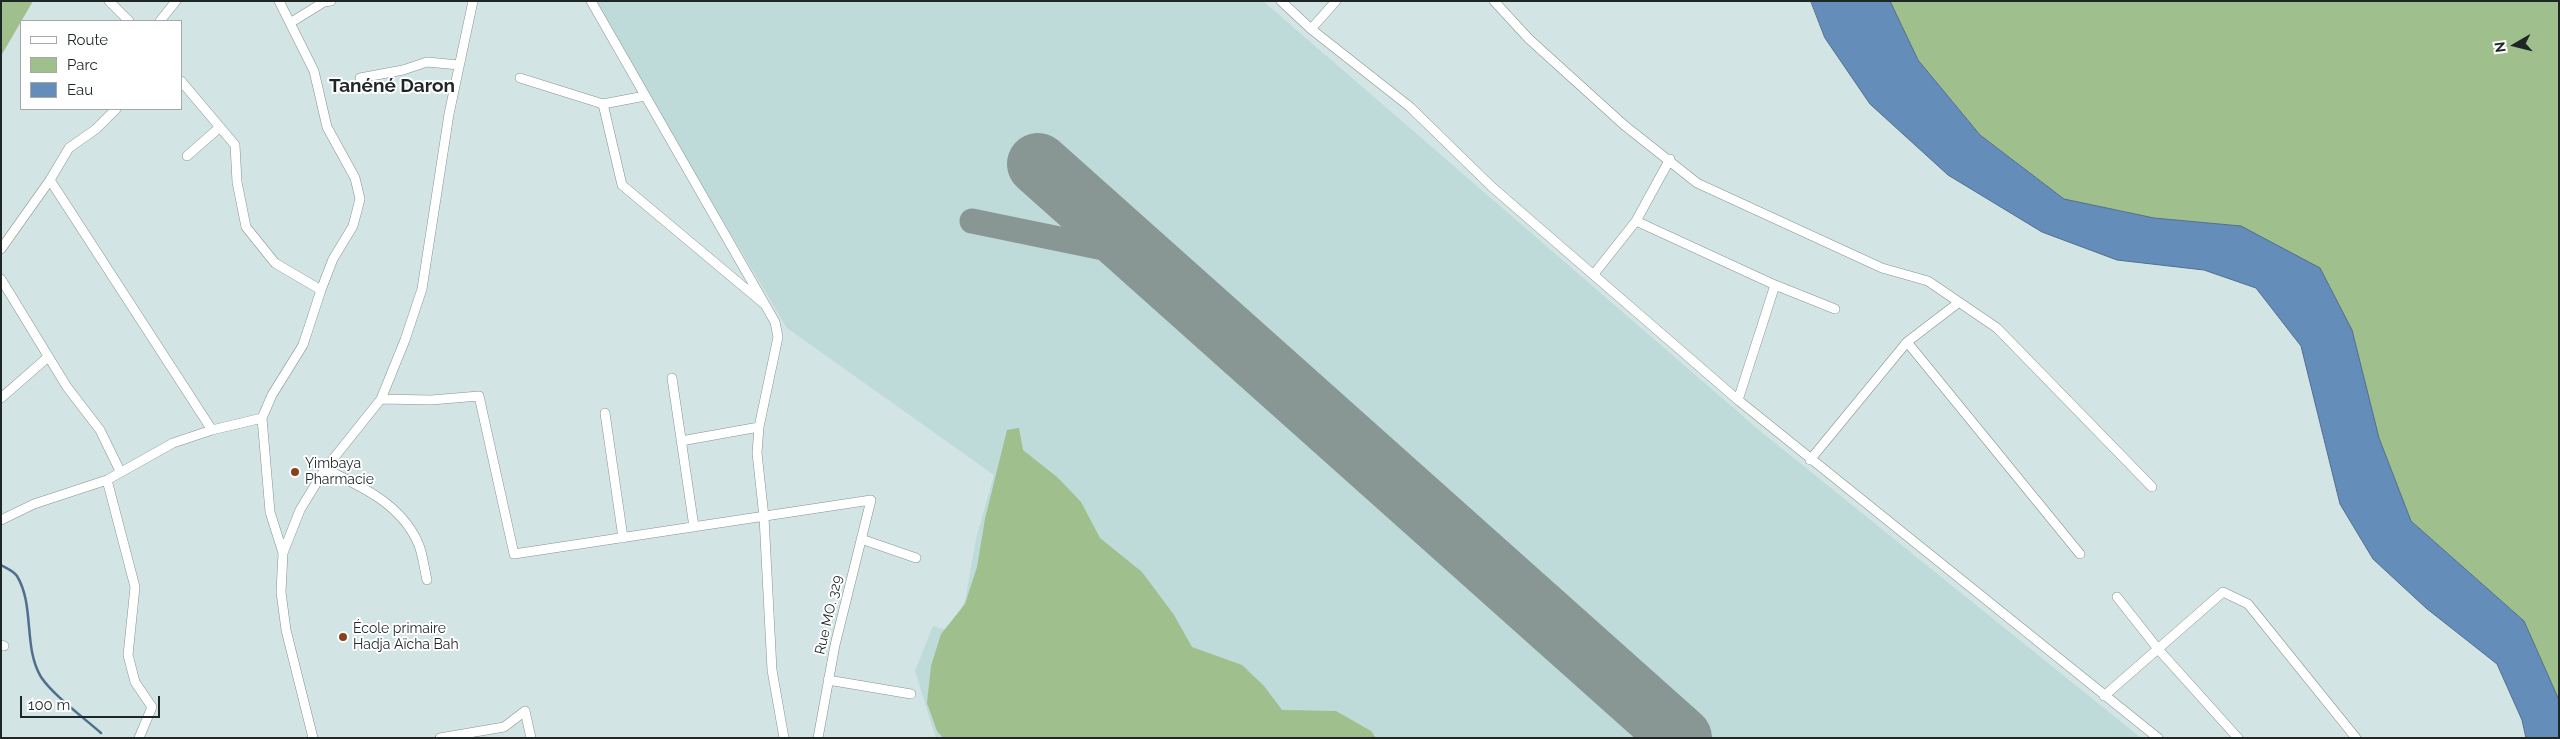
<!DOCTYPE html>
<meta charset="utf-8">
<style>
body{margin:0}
#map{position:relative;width:2560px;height:739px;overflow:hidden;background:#d2e4e3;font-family:Raleway,sans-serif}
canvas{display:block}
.frame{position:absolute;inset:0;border:2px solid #1f2626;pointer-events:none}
.legend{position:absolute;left:20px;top:20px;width:162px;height:90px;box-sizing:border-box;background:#fff;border:1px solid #a5a8a8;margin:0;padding:6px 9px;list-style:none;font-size:15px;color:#1f2626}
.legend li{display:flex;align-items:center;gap:10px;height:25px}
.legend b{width:25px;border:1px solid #a5a8a8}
.north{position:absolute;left:2490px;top:20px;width:50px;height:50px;-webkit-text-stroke:4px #fff;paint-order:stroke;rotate:262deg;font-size:14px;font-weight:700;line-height:20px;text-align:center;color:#1f2626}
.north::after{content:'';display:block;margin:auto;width:18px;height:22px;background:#1f2626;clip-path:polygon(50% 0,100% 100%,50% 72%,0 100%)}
.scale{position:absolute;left:20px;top:696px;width:140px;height:22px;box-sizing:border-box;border:2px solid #1f2626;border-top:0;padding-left:6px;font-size:15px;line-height:18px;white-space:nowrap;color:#1f2626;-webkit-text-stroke:4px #fff;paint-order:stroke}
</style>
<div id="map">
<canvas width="2560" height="739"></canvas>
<div class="frame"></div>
<ul class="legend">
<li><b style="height:6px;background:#fff"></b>Route</li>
<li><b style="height:14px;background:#9fbf8c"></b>Parc</li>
<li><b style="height:14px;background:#658db9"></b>Eau</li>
</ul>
<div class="north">N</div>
<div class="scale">100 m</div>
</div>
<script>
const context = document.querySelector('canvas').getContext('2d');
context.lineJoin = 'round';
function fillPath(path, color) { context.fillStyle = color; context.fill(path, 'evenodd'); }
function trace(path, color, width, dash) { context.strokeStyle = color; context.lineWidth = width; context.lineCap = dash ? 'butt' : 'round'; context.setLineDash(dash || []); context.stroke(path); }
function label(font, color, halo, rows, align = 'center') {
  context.font = font + ' Raleway,sans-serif'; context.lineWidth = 4; context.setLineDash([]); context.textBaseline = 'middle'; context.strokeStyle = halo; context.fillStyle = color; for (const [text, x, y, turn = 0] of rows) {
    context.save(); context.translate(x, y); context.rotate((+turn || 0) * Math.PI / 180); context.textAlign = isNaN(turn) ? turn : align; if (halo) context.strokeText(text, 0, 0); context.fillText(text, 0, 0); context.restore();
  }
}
fillPath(new Path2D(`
 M595,1H1263L1760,431L2141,738H936L915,671L933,626L949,631L965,601L976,539L994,475L787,328L612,35Z`), '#bedad9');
fillPath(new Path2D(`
 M1,1H33L1,56Z
 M1890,1H2559V700L2524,621L2411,521L2379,438L2241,226L2154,218L2064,199L1980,135L1918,60Z
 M1019,428L1023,450L1057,477L1081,502L1100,538L1142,572L1174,615L1192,647L1242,665L1264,686L1282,710L1336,711L1371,731L1376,738H943L937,731L927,703L931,666L941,634L965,604L977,567L985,519L1007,430Z`), '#9fbf8c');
const water = new Path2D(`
 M1811,1H1890L1918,60L1980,135L2064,199L2154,218L2241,226L2320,268L2352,330L2379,438L2411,521L2524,621L2559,700V738H2526L2522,720L2497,664L2426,608L2373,559L2340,504L2301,346L2256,288L2204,270L2117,260L2042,232L1948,175L1870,104L1825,38Z`);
fillPath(water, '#658db9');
trace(water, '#506e8d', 1);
trace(new Path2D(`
 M1,565C6,568 14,571 17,576C35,606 23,647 41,677C53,695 84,718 101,733`), '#506e8d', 2.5);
trace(new Path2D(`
 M972,221L1118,251L1130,254L1154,267`), '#889694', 25);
trace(new Path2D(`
 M1038,164L1681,738`), '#889694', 62);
const minor = new Path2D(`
 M109,1L129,21
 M279,1L314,71L327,127L355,178L360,199L353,226L333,259L321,290L303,345L272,395L262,418L270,512L283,553
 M591,1L775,322L778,337L759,427L757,453L764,517L772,670L784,738
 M1281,1L1311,29L1410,107L1492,187L1738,400L2158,738
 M1494,1L1529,39L1624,125L1697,183L1882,268L1928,281L1997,328L2152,487
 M160,21L176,1
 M290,23L324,2L331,1
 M1311,29L1336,1
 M360,78L403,70L427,62L459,65
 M520,78L603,104L645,96
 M181,81L235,145L237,182L246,227L275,263L321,290
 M603,104L622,185L763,303
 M187,156L220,127
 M50,180L212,430
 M1636,221L1775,285L1835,309
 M1,249L50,180L69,148L96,129L116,109
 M1594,274L1636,221L1670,159
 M1,279L67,387L100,430L120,471
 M1958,303L1907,342L2080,554
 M672,378L694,527
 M1,398L48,357
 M381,399L431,400L479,396L514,554L871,500L835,645L818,738
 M1738,400L1775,285
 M605,413L623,538
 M681,441L759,427
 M1810,460L1907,342
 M325,469C361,486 401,504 418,543C423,554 424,568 427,580
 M107,480L135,587L128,655L135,682L152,707L139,738
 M1,520L34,504L107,480L173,443L212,430L262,418
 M861,539L916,558
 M2117,597L2158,649L2238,738
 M1,645L4,646
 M828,680L911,694
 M2104,696L2223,592L2248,604L2356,738
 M313,738L286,630L281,592L283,553L300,510L325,469L381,399L405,340L422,289L449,114L473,1
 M440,738L504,727L525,711L531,738`);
trace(minor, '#839493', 10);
trace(minor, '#fff', 9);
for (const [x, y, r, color] of [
 [295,472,5,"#87411c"],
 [343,637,5,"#87411c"]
]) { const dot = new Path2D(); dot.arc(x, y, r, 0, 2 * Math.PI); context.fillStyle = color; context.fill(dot); trace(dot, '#fff', 2); }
label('14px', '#1f2626', '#fff', [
 ["Yimbaya",305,464],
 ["Pharmacie",305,480],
 ["École primaire",353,629],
 ["Hadja Aïcha Bah",353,645]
], 'left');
label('14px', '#1f2626', '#fff', [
 ["Rue MO. 329",829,615,-77]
]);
label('bold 19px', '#1f2626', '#fff', [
 ["Tanéné Daron",392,86]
]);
</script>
